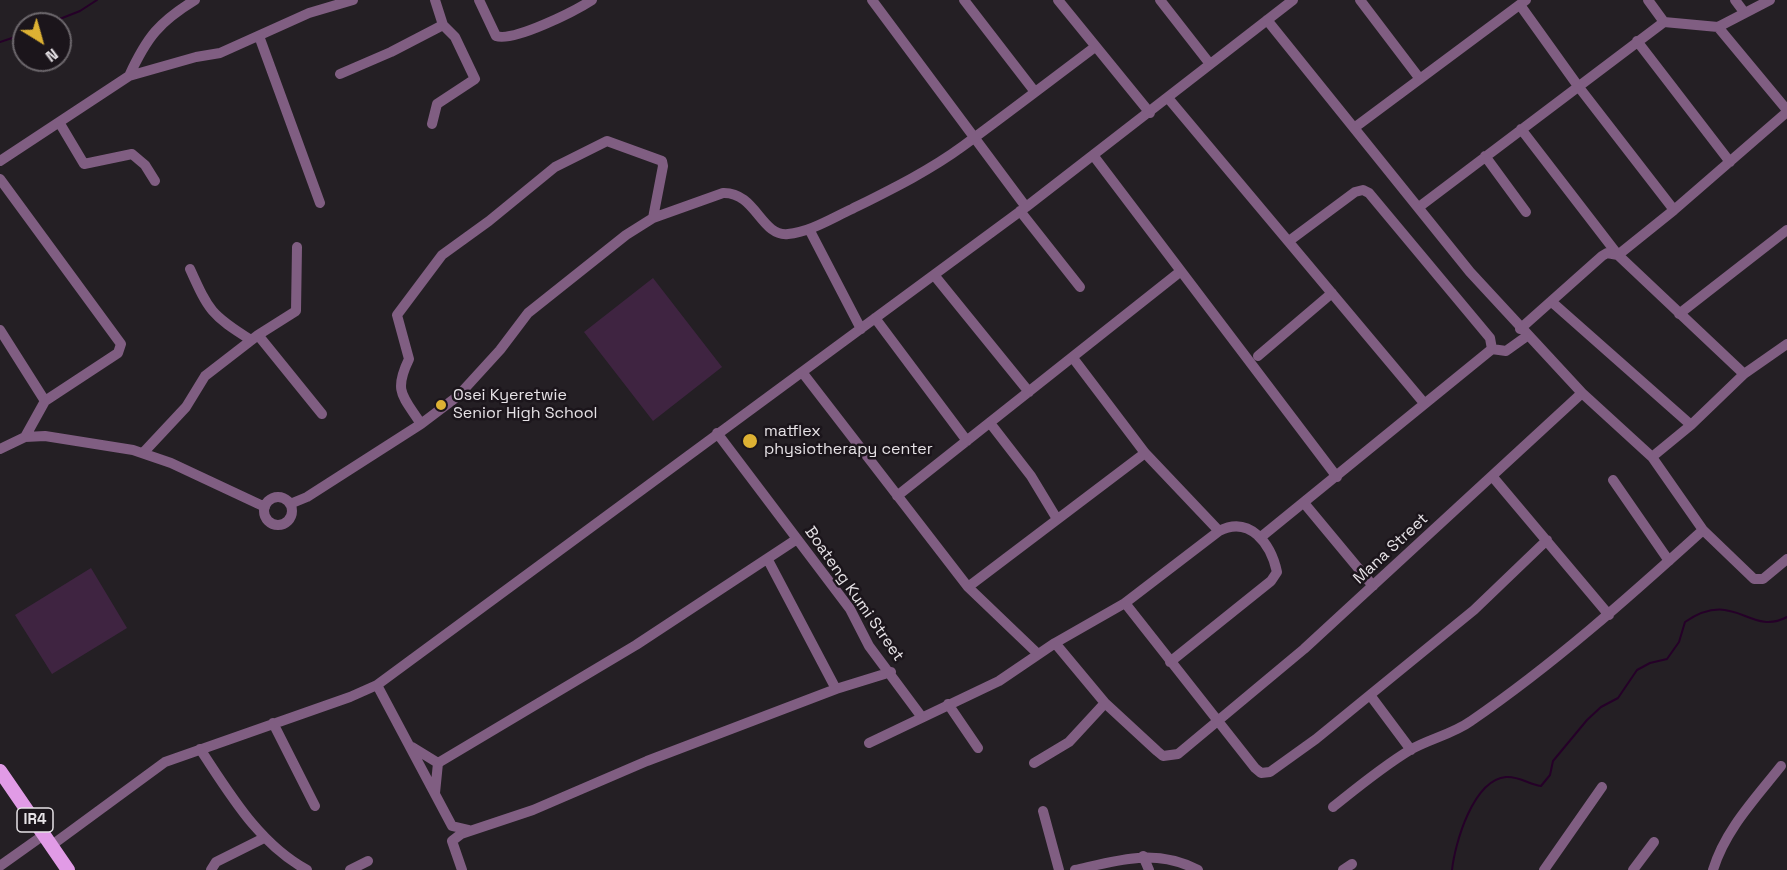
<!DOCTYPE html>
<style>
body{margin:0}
#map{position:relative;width:1787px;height:870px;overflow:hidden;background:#241f24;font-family:"Space Grotesk",sans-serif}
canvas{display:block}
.north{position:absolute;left:12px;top:12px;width:60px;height:60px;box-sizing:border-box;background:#1b151b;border:2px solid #6c676c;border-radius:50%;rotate:143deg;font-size:16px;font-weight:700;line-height:24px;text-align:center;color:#e6e2e6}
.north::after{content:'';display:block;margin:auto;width:21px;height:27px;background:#ddb133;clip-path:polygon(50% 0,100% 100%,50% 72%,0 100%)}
</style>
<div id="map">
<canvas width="1787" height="870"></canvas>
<div class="north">N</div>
</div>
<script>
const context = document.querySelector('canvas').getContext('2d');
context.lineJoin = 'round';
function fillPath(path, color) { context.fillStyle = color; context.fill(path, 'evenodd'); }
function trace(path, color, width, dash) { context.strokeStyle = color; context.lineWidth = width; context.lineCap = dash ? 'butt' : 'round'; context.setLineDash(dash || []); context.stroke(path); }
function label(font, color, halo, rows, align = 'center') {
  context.font = font + ' "Space Grotesk",sans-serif'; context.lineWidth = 5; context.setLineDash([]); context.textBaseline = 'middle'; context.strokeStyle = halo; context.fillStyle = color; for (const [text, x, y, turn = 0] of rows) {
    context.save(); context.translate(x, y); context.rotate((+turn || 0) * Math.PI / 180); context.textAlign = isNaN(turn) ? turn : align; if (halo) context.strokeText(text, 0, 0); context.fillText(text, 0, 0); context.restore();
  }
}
fillPath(new Path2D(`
 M653,278L722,367L653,421L584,332Z
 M91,568L127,628L52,674L15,615Z`), '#3f2441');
trace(new Path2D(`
 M47,24L80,11L97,0
 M0,42L24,34
 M1452,870C1455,843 1473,780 1506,777C1519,776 1528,784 1541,786L1550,775L1553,761L1587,720L1601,707L1618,698L1637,670L1650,663L1667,659L1679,642L1685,622C1735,588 1749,637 1787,617`), '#250028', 2);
trace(new Path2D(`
 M479,0L496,36C514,42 575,11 592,0
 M872,0L1026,207
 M964,0L1035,92
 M1058,0L1150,113
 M1160,0L1210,64
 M1360,0L1420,79
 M1648,0L1664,22
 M1735,0L1744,12
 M1520,5L1578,86L1674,210
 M1267,20L1470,272L1582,393L1652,457L1703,530L1754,579H1763L1787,559
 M1718,27L1787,110
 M259,36L320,203
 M1637,41L1730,162
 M340,74L391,52L443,25
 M129,76C147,37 159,22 195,0
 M1168,98L1424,403
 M59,122L84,164L132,154L145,165L155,181
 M432,124L437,104L475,79L455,37L443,25L435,0
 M1354,128L1526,0
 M1521,129L1618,255L1744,374
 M1093,155L1337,477
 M1485,156L1526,212
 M0,161L129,76L196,57L220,53L309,13L353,0
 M0,179L121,344L118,353L45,401L25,437
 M1419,207L1664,22L1718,27L1770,0
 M1020,211L1080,287
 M809,229L861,329
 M190,269C209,311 211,315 251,340
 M934,275L1029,392
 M1553,303L1691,425
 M1679,314L1787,230
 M875,318L967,441
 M1520,329L1602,256L1607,253L1618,255L1674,210L1787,112
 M0,330L45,401
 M258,335L322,414
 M1492,349L1506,351L1527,336
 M1258,356L1332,293
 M1073,358L1145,453L1219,531
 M802,372L968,587L1038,654
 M990,423L1031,476L1057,519
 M421,424C403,396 393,392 409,359L397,315L442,255L489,221L555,167L607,141L662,161L663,166L653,218
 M717,433L850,609L869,646L921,716
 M0,449L25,437L45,436L133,450L171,463L265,507
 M143,453L186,407L205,376L258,335L296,311L297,247
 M1652,457L1691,425L1744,374L1787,344
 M1492,476L1609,615
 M1613,480L1669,561
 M897,496L1181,271
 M264 511a14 14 0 1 1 28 0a14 14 0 1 1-28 0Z
 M1304,503L1373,586
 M290,504L307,497L421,424L458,396L500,350L528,313L626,235L653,218L723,193C756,192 761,237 788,234C810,232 832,218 852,209C890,190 929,171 963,146C1008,113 1051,80 1095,47
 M1261,537L1492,349L1490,338L1369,193L1363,190L1355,192L1289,241
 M768,560L836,689
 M968,587L1145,453
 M1125,603L1255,768L1261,773L1270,772L1316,739L1474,610L1547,540
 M1055,643L1105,703L1157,751L1163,756L1178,754L1304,649L1582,393
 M377,685L452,826L469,830
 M1370,695L1411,750
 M948,704L978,748
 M273,723L315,806
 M869,743L999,681L1055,643L1125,603L1219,531C1250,515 1271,544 1277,572L1271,581L1170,662
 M412,747L438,763
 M200,749C230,794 258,843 307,870
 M438,763L636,645L797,539
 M1034,763L1069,742L1105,703
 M435,793L438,763
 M1333,807C1358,787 1382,767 1410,750C1429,739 1453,734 1471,721C1554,664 1629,597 1703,530
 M1043,811L1059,870
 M52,845L165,762L350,697L377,685L1026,207L1293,0
 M1143,856L1149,870
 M0,866L45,834
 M211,870L216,862L264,838
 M350,870L368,861
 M462,870L452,841L461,834L533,810L647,761L836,689L891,672
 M1075,870C1119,860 1155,848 1198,870
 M1343,870L1352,864
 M1544,870L1602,787
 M1633,870L1654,842
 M1713,870C1725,830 1755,799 1781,766`), '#805e82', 10);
trace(new Path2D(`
 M0,771L68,870`), '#e19be6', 14);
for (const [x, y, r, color] of [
 [441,405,6,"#ddb133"],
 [750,441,8,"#ddb133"]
]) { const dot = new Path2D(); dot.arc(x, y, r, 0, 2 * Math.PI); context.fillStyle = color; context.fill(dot); trace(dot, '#1b151b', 2); }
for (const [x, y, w] of [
 [35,820,36]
]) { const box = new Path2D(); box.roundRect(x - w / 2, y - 12, w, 24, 4.5); context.fillStyle = '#1b151b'; context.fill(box); trace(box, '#e6e2e6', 1.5); }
label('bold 15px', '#e6e2e6', null, [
 ["IR4",35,820]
]);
label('16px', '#e6e2e6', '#1b151b', [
 ["Osei Kyeretwie",453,396],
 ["Senior High School",453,414],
 ["matflex",764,432],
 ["physiotherapy center",764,450]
], 'left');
label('16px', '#e6e2e6', '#1b151b', [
 ["Mana Street",1391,549,-43],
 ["Boateng Kumi Street",854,594,55]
]);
</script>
